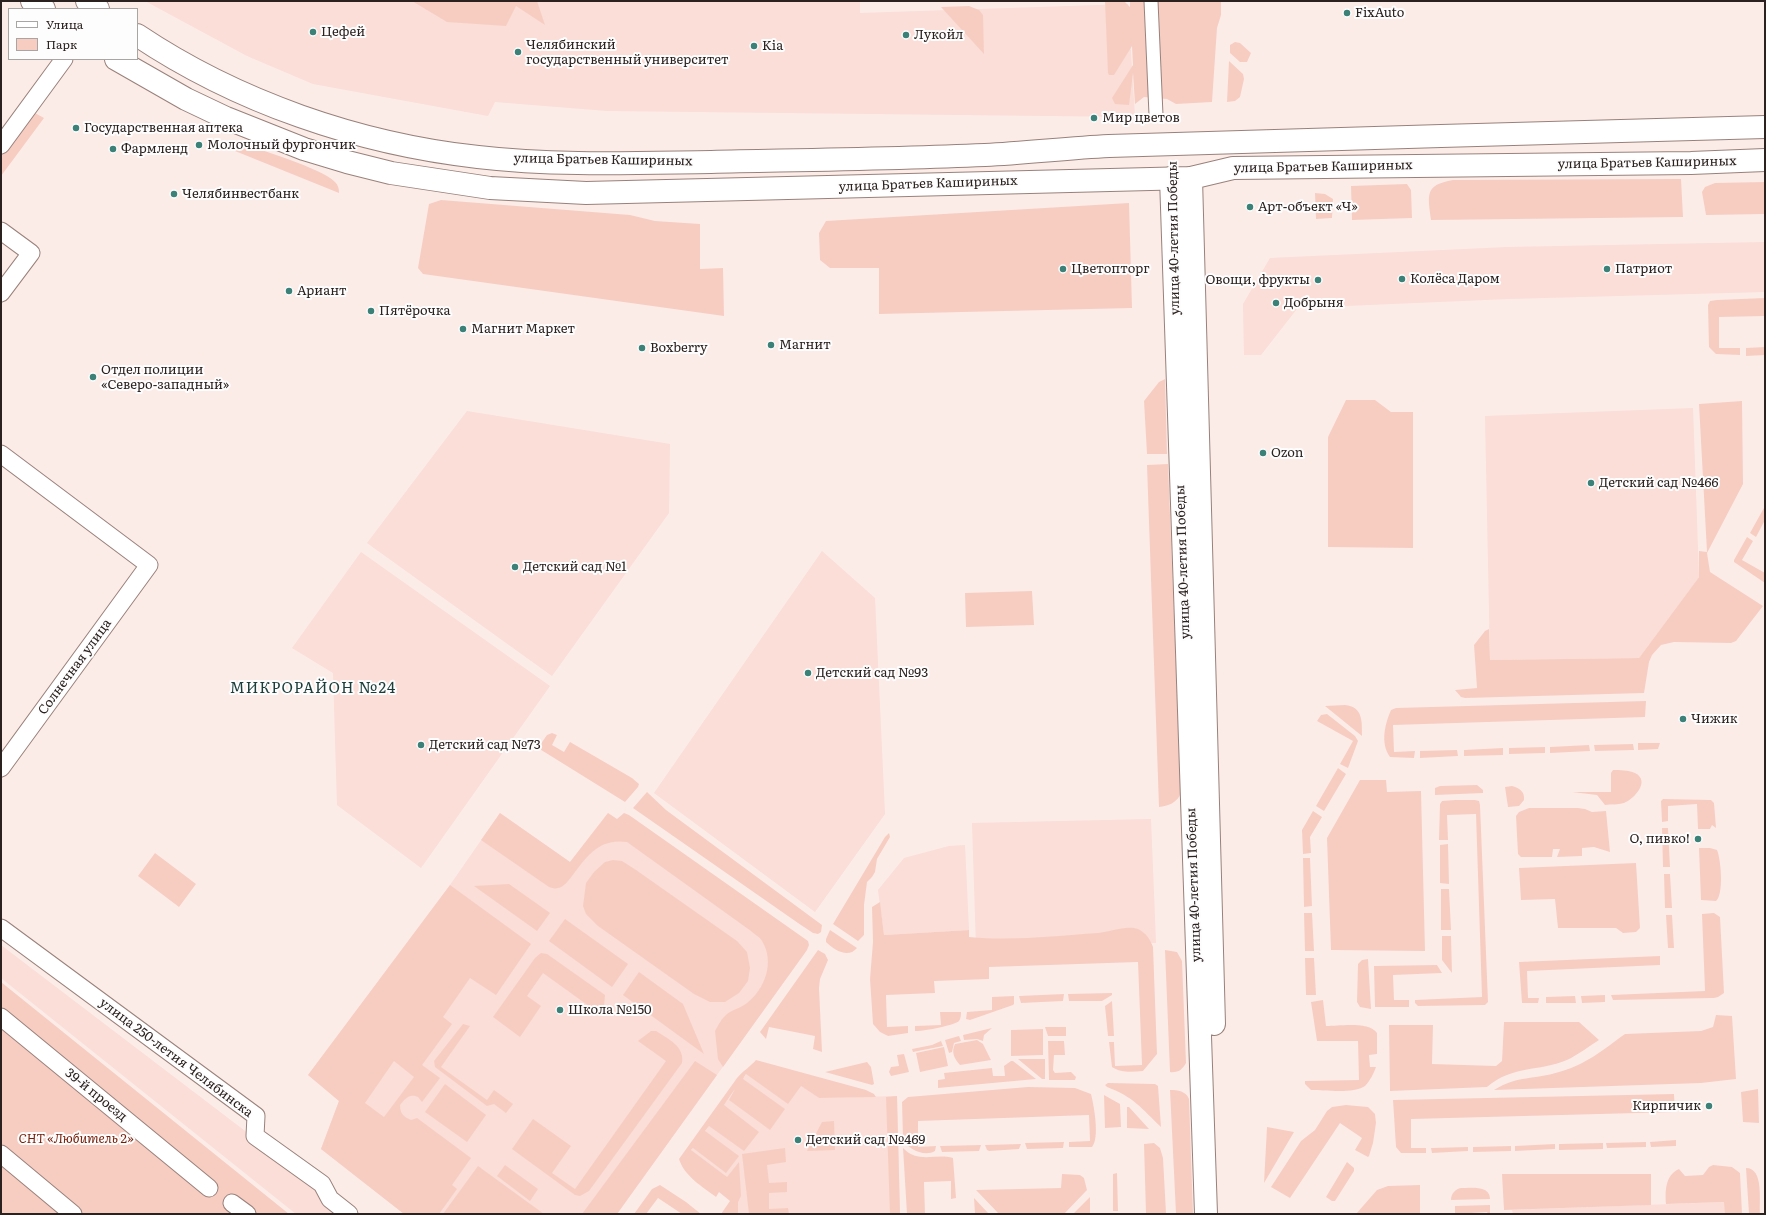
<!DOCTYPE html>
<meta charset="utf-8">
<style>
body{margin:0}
#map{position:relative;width:1766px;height:1215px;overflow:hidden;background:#fcece8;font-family:Literata,serif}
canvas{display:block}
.frame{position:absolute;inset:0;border:2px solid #2b211f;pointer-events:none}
.legend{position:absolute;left:8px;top:8px;width:130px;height:52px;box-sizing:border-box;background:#fdfdfd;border:1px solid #a9a5a4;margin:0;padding:5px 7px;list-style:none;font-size:12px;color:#2b211f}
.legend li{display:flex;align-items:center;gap:8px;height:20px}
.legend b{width:20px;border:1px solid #a9a5a4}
</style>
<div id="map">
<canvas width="1766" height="1215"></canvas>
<div class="frame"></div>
<ul class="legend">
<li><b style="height:5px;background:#fff"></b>Улица</li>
<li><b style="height:11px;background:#f7cdc2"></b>Парк</li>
</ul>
</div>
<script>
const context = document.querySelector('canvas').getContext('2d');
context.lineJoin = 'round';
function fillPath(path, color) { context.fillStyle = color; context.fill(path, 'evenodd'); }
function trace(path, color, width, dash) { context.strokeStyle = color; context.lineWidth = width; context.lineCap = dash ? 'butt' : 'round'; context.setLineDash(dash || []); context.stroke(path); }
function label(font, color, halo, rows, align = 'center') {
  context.font = font + ' Literata,serif'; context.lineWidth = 4; context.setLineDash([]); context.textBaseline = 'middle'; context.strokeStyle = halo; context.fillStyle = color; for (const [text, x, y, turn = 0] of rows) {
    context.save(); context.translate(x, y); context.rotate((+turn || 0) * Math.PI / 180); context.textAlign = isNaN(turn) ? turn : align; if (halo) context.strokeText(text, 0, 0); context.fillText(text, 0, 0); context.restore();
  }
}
fillPath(new Path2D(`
 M145,1H860V13L1128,4L1135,117L607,111L495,102L488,116L313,84L247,56Z
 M1765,242V292L1508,299L1346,306L1300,305L1261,355H1244L1243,304L1270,258L1508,247Z
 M1693,408L1699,577L1639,658L1490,660L1485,416Z
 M467,411L670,444L669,513L552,676L367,543Z
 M822,551L875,598L885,814L815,912L654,793Z
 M361,552L550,686L421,868L337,805L333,673L292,648Z
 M500,813L570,862L608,813L804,954L617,1214H404L321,1149L339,1101L308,1075L450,885Z
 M1151,819L1156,943L976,947L972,823Z
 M965,845L969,930L884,935L878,890L904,858L949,846Z
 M1,945L354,1214H296L1,978Z
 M753,1065L775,1068L819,1098L897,1096L900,1214H738V1202L684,1160Z
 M1725,1202V1214H1513L1512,1210Z`), '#faded7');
fillPath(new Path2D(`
 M412,1H537L545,25L516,6L506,26L447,22Z
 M1105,1H1124L1130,7V1H1221V15L1217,28L1212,102L1176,104L1167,99L1144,97L1135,104L1133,73L1129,105L1115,104L1112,98L1133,65L1132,46L1114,75H1109L1108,73Z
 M969,6L979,10L983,15L984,54L941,7Z
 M1235,42L1240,43L1251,53L1247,62H1240L1230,53V45Z
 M1229,61L1243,74L1244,79L1240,97L1235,101L1227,102Z
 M35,113L44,118L1,176L3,141L23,118Z
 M239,142C259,150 322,168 335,182C338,185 339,188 339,193L235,151Z
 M1681,179L1683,217L1431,220C1428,195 1424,185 1453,180Z
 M1765,182V214L1706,215L1702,192L1705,187L1715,183Z
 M1407,184L1411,190L1412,218L1352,220L1351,186Z
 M1315,193L1325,194L1333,199L1332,218L1316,219Z
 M441,200L630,215L655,221L700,224V269L723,268L724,316L423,274L418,268L429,204Z
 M1129,203L1132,308L879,314V268H830L820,260L819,233L826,221Z
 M1765,298V316L1719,317V348H1740V355L1716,354L1709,347L1708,305L1710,301L1717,300Z
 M1765,347V355L1746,356V348Z
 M1165,379L1167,454H1147L1144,401L1159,382Z
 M1346,400H1375L1391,412H1413V548L1328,547V437Z
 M1742,401L1743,484L1707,553L1710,572L1763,606L1736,641L1731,643L1674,642L1661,645L1652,655L1649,662L1644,693L1465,698L1461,697L1455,690L1477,688L1474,645L1485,631L1489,629L1490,660L1639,658L1699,577V551L1707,552L1699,404Z
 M1168,464L1181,793C1177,803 1168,806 1159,807L1147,465Z
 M1765,506V520L1756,537L1750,533Z
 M1747,537L1753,541L1742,560L1765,573V583L1734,562V560Z
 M1032,591L1034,625L966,627L965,593Z
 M1646,701L1645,717L1393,725L1394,752L1415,751L1414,758L1390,757C1380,743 1385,724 1391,710L1396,708Z
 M1345,705C1363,707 1362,721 1362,736L1325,706Z
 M1327,714L1355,736L1358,741L1348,768L1340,764L1353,741L1317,721L1321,715Z
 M552,733L557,735L552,745L564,752L570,742L632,778L639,784L638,787L625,802L538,748L547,735Z
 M1638,743H1660L1658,749L1638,750Z
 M1633,744L1634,750L1595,751L1594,745Z
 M1589,745L1590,751L1550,753V747Z
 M1545,747V753L1509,754V748Z
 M1503,748V755L1464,756V750Z
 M1457,750L1458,756L1420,758V751Z
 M1338,768L1346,774L1324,811L1316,806Z
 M1613,770C1620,770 1628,770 1635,773C1651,781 1634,799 1624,803C1618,805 1611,804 1605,805L1597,795L1572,792H1611V773Z
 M1360,780H1386L1387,792L1421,791L1425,951L1331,950L1327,838Z
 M1477,785L1483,790V793L1435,795V788L1440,786Z
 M1512,786C1519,788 1525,791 1524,800L1519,806L1508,807L1505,787Z
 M647,792L666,810L822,925L821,932L818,934L813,933L798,923L633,808Z
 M1663,799L1711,800L1714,803L1716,828L1712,825L1710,829H1698L1697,804L1668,806V821L1662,822L1661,801Z
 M1455,800H1475L1479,801L1480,805L1488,1002L1485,1005L1418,1006L1415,1003V1000L1482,997L1476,814L1447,815L1448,840H1439L1440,804L1442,801Z
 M1529,808H1578L1585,809L1592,812L1606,811L1610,852L1594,847L1582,848V856L1557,857L1560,849H1553L1552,857H1521L1518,854L1516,816L1519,812Z
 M1313,811L1322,817L1310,837L1311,853L1303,854L1302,830Z
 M500,813L570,862L608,813L617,819L624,813L629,815L808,941L809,945L807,950L723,1067L718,1059L715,1031C718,1026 721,1019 726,1015C731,1010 741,1008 747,1003C765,989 775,962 762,941C760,937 754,934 751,931L627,842C599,838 587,856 572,876C568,881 564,887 558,888C555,889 552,888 549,887L481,840Z
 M1662,828H1668L1670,867H1663Z
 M889,833L890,837L877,859L875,872L872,877L867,882L864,905V935L858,941L833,924L885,837Z
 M1448,844L1449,884L1440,883V845Z
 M1699,848H1710L1717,850C1721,859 1724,895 1716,901L1701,900Z
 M155,853L196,884L179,907L138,876Z
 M1303,858H1310L1312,906L1304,907Z
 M613,860L622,861L636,870L737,941L747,952L750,968L748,981L739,993L725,1002H710L694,994L598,926L586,914L583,906L586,883L594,872L605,862Z
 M1636,863L1640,928L1636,932L1623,933L1616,928H1558L1555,899L1521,900L1519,868Z
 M1664,874H1670L1672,908H1665Z
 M509,884L550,913L537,931L474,886Z
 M450,885L531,944L496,995L470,978L443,1017L452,1024L422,1065L440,1078L422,1102L418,1097C409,1093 405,1099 400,1105C400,1114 404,1117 411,1120L417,1118L471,1158L452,1185L457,1189L439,1214H404L321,1149L339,1101L308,1075ZM394,1061L414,1077L384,1117L365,1103Z
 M1441,889H1449L1451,930H1441Z
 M880,902L884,935L969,930V937C1012,941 1056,936 1098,933C1110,932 1126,925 1138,929C1146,933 1150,939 1153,947L1157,1054L1143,1071C1132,1072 1121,1073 1112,1067L1109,1042H1114L1115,1066L1142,1065L1138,962L989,967V979L934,981L935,993L886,995L887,1027L908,1026V1033L888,1036L880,1032L873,1024L870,979L873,942L872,907Z
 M1304,913H1312L1314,951H1305Z
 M1714,913L1720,917L1724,993L1718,997L1714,998L1613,1000L1611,995L1705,991L1702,914Z
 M1666,915H1672L1674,948H1668Z
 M565,919L628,964L612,987L549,941Z
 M830,930L857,948C848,959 834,950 826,942V939Z
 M1442,936H1451L1452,973L1442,960Z
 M818,950L825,954L828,960L820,979L819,988L822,1052L813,1049L815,1036L769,1027L766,1039L760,1032Z
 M1165,950L1177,952L1182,961L1186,1063C1182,1070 1178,1073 1170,1072Z
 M541,953L547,954L605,995L604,1006L600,1014L543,973L527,996L541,1006L520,1037L493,1017L535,958Z
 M1660,956V965L1527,971L1528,998H1539L1538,1003H1522L1519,962Z
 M1305,958H1314L1316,995H1306Z
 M1368,959L1371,1009L1360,1007L1357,1002L1358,964L1362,960Z
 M1437,965L1442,973L1393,975L1394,1000H1409V1007H1375L1374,966Z
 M639,972L683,1004L704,1054L623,995Z
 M1,982L289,1214H1Z
 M1112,993V995L1102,1001H1069L1068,994Z
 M1064,994L1063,1001L1021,1003L1019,996Z
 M1605,995V1002L1582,1003L1581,996Z
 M1014,996V1004L1013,1005L970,1020L966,1019L967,1012L992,1010V997Z
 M1575,996L1576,1003H1546V997Z
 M1323,1000L1326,1026C1339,1026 1369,1021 1377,1033V1054L1369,1055L1370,1067H1376C1374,1073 1370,1081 1365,1086C1354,1094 1325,1090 1311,1090L1305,1084V1081L1359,1080L1358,1041H1317L1311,1002Z
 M1112,1001L1114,1036H1108L1105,1006Z
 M940,1012H961C961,1014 961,1019 959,1021C956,1025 920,1032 915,1031V1026L941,1025Z
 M1716,1015L1732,1016L1736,1079L1701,1083L1494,1090C1518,1075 1534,1080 1559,1072C1574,1068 1591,1059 1603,1050C1611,1045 1617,1039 1625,1034L1701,1031L1713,1027Z
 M1504,1022H1579L1599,1040C1589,1046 1578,1055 1567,1060C1538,1072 1513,1065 1487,1087L1390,1091L1389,1025H1433L1432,1064L1496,1066L1502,1061Z
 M463,1024L470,1026L441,1067L487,1100L494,1090L513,1104L506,1113L494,1104L487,1106L435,1067L434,1061Z
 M1045,1027H1066V1036H1048Z
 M992,1028L984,1035L983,1041L977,1039L964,1040L963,1035Z
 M1043,1029V1055L1011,1056V1030Z
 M651,1031H656C668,1039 685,1046 682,1063L589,1191L580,1196L575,1195L512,1149L533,1119L571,1146L552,1173L575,1189L666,1061L638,1041Z
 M959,1036L961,1041L954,1043L952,1052L949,1053L945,1040Z
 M977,1040L983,1044L991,1060L960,1065C954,1058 951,1052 955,1044Z
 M941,1041L943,1046L913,1052L912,1049L932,1045Z
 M1048,1041H1064L1065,1055H1054L1053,1070L1055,1073L1071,1072L1076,1077L1075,1080H1049Z
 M944,1047L948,1066L920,1072L916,1053Z
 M904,1054L909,1072L891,1076L889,1072L891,1067L899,1066L897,1055Z
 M1018,1059H1045V1079H1042Z
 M756,1060L866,1090L874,1094L876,1097L819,1098L801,1086L788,1104L746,1074L743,1079L785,1109L770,1130L729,1100L735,1089L724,1105L759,1132L744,1151L709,1126L705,1131L739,1156L726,1173L693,1148L691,1150L727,1177L739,1162L741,1196L738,1202V1214H721L730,1201L719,1192L716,1197C703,1187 684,1176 679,1159L737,1078C743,1071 751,1066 756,1060Z
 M695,1061L717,1075L617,1214H582Z
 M1011,1061H1013L1036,1079L938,1088V1080L945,1079L944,1073L992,1068L993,1076H1005L1004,1066Z
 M867,1062L871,1067L874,1084L872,1085L825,1072Z
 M1108,1083L1155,1084L1158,1086L1161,1127C1141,1108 1134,1097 1107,1087L1105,1085Z
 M445,1084L486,1115L467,1142L425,1112Z
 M1028,1087L1075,1088L1091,1094C1094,1106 1100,1138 1092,1147H1069V1142L1090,1141L1089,1115L918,1121V1147L936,1146L935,1151C925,1157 907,1150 903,1138L902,1102L908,1097Z
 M1758,1089L1759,1123L1743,1122L1741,1092Z
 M1170,1090C1178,1090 1186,1091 1189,1099L1193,1214H1176Z
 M1674,1094L1675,1112L1411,1119V1148H1426V1153H1401L1396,1147L1393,1100Z
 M1104,1095L1120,1104L1121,1127L1105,1128Z
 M897,1096L900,1214H890L886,1097Z
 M1346,1105L1368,1107L1375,1114L1376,1123L1373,1143L1369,1156L1368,1157L1355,1150L1362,1138L1340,1123L1290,1198L1271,1187L1301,1141L1315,1130L1327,1111L1332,1107Z
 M1127,1107H1129L1149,1129L1127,1128Z
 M834,1121L835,1150L807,1151L822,1122Z
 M1267,1127L1294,1132L1264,1183Z
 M1676,1140V1146L1651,1147L1650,1142Z
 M1064,1142L1063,1148L1027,1149L1025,1143Z
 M1646,1142V1147L1607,1148L1606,1143Z
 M1154,1143L1160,1148L1163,1158L1166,1213L1146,1214L1144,1144Z
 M1603,1143V1149L1559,1150V1144Z
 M1021,1144L1019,1149L989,1151L987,1150L985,1145Z
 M1555,1144V1149L1515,1151V1146Z
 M981,1145L979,1151L942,1152L940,1146Z
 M1511,1146V1151L1473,1152V1147Z
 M1468,1147V1151L1432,1153L1431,1148Z
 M785,1148L786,1162L767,1165L769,1183L787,1182V1192L769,1193V1209L788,1208L789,1214H749L742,1154Z
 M903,1148C918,1164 936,1153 953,1158L956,1198L951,1199V1181L924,1182L925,1214H907Z
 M1347,1162L1354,1168V1171L1335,1201H1332L1326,1197Z
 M505,1165L538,1189L530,1201L497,1176Z
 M1713,1165L1732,1167L1740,1173L1742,1214H1725L1724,1202L1666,1204C1665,1192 1665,1175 1679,1169L1685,1176L1703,1175L1709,1167Z
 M478,1166L544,1214H443Z
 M1746,1168C1764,1168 1759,1201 1760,1214H1749Z
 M1117,1173L1118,1211H1113V1174Z
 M1062,1174L1080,1175L1084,1178L1087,1190L1064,1214H999L976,1190L1061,1188Z
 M1502,1174H1651V1205L1504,1210Z
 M660,1185L686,1202L701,1214H682L658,1198L646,1214H634L652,1189Z
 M1420,1185V1214H1356L1377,1190L1388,1186Z
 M1461,1188C1471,1188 1490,1185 1490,1199L1451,1200C1451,1194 1455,1189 1461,1188Z
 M1090,1197V1214H1073Z
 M974,1198L989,1214H975Z
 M1490,1205V1214H1488L1487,1212L1455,1214V1206Z`), '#f7cdc2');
const pedestrian = new Path2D(`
 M1151,1L1156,115`);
const minor = new Path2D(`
 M1,145L64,59
 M1,231L31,253L1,293
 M1,454L149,565L1,768
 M1,928L256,1116L255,1136L322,1184L330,1199L349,1214
 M1,1017L209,1188
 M1,1154L73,1214
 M232,1203L247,1214`);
const tertiary = new Path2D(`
 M1171,178L1206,1214
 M1191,178L1214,1024`);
const primary = new Path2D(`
 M32,1L44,9
 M87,1L98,9
 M137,35C237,102 359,144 478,157C555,166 634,163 711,162C802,160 893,159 985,155C1026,153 1068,148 1109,146C1328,138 1546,134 1765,127
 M116,59L186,99L226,118L304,149L347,162L391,173L490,188L586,193L1191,178L1233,168L1691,163L1765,160`);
trace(pedestrian, '#99817b', 15);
trace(minor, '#99817b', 19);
trace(tertiary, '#99817b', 24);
trace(primary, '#99817b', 24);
trace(pedestrian, '#fff', 13);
trace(minor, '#fff', 17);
trace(tertiary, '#fff', 22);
trace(primary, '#fff', 22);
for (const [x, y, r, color] of [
 [1347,13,4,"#3b8178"],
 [313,32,4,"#3b8178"],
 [906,35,4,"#3b8178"],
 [754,46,4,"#3b8178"],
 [518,52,4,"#3b8178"],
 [1094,118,4,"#3b8178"],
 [76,128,4,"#3b8178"],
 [199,145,4,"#3b8178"],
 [113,149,4,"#3b8178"],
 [174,194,4,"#3b8178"],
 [1250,207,4,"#3b8178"],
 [1063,269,4,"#3b8178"],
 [1607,269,4,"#3b8178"],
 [1402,279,4,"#3b8178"],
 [1318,280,4,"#3b8178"],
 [289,291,4,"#3b8178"],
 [1276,303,4,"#3b8178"],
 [371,311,4,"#3b8178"],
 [463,329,4,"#3b8178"],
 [771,345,4,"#3b8178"],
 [642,348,4,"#3b8178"],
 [93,377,4,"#3b8178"],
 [1263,453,4,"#3b8178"],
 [1591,483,4,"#3b8178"],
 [515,567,4,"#3b8178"],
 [808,673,4,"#3b8178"],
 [1683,719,4,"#3b8178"],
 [421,745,4,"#3b8178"],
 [1698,839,4,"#3b8178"],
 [560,1010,4,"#3b8178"],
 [1709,1106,4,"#3b8178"],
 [798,1140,4,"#3b8178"]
]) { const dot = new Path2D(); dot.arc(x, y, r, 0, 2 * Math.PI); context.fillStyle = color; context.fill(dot); trace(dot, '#fdfdfd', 1.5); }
label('13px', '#2b211f', '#fdfdfd', [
 ["FixAuto",1355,13],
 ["Цефей",321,32],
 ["Лукойл",914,35],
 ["Челябинский",526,45],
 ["государственный университет",526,60],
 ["Kia",762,46],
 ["Мир цветов",1102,118],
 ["Государственная аптека",84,128],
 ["Молочный фургончик",207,145],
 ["Фармленд",121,149],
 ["Челябинвестбанк",182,194],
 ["Арт-объект «Ч»",1258,207],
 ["Цветопторг",1071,269],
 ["Патриот",1615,269],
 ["Колёса Даром",1410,279],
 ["Овощи, фрукты",1310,280,"right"],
 ["Ариант",297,291],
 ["Добрыня",1284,303],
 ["Пятёрочка",379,311],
 ["Магнит Маркет",471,329],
 ["Магнит",779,345],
 ["Boxberry",650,348],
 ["Отдел полиции",101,370],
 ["«Северо-западный»",101,385],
 ["Ozon",1271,453],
 ["Детский сад №466",1599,483],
 ["Детский сад №1",523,567],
 ["Детский сад №93",816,673],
 ["Чижик",1691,719],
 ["Детский сад №73",429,745],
 ["О, пивко!",1690,839,"right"],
 ["Школа №150",568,1010],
 ["Кирпичик",1701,1106,"right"],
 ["Детский сад №469",806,1140]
], 'left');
label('13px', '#2b211f', '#fdfdfd', [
 ["улица Братьев Кашириных",603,160,1],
 ["улица Братьев Кашириных",1647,163,-1],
 ["улица Братьев Кашириных",1323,167,-1],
 ["улица Братьев Кашириных",928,184,-2],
 ["улица 40-летия Победы",1174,238,-91],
 ["улица 40-летия Победы",1183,562,-92],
 ["Солнечная улица",75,667,-54],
 ["улица 40-летия Победы",1194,885,-92],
 ["улица 250-летия Челябинска",176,1058,37],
 ["39-й проезд",96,1095,39]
]);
label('italic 13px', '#751c06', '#fdfdfd', [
 ["СНТ «Любитель 2»",76,1139]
]);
context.letterSpacing = '1px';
label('15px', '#1b3c38', '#fdfdfd', [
 ["МИКРОРАЙОН №24",313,689]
]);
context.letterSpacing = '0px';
</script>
